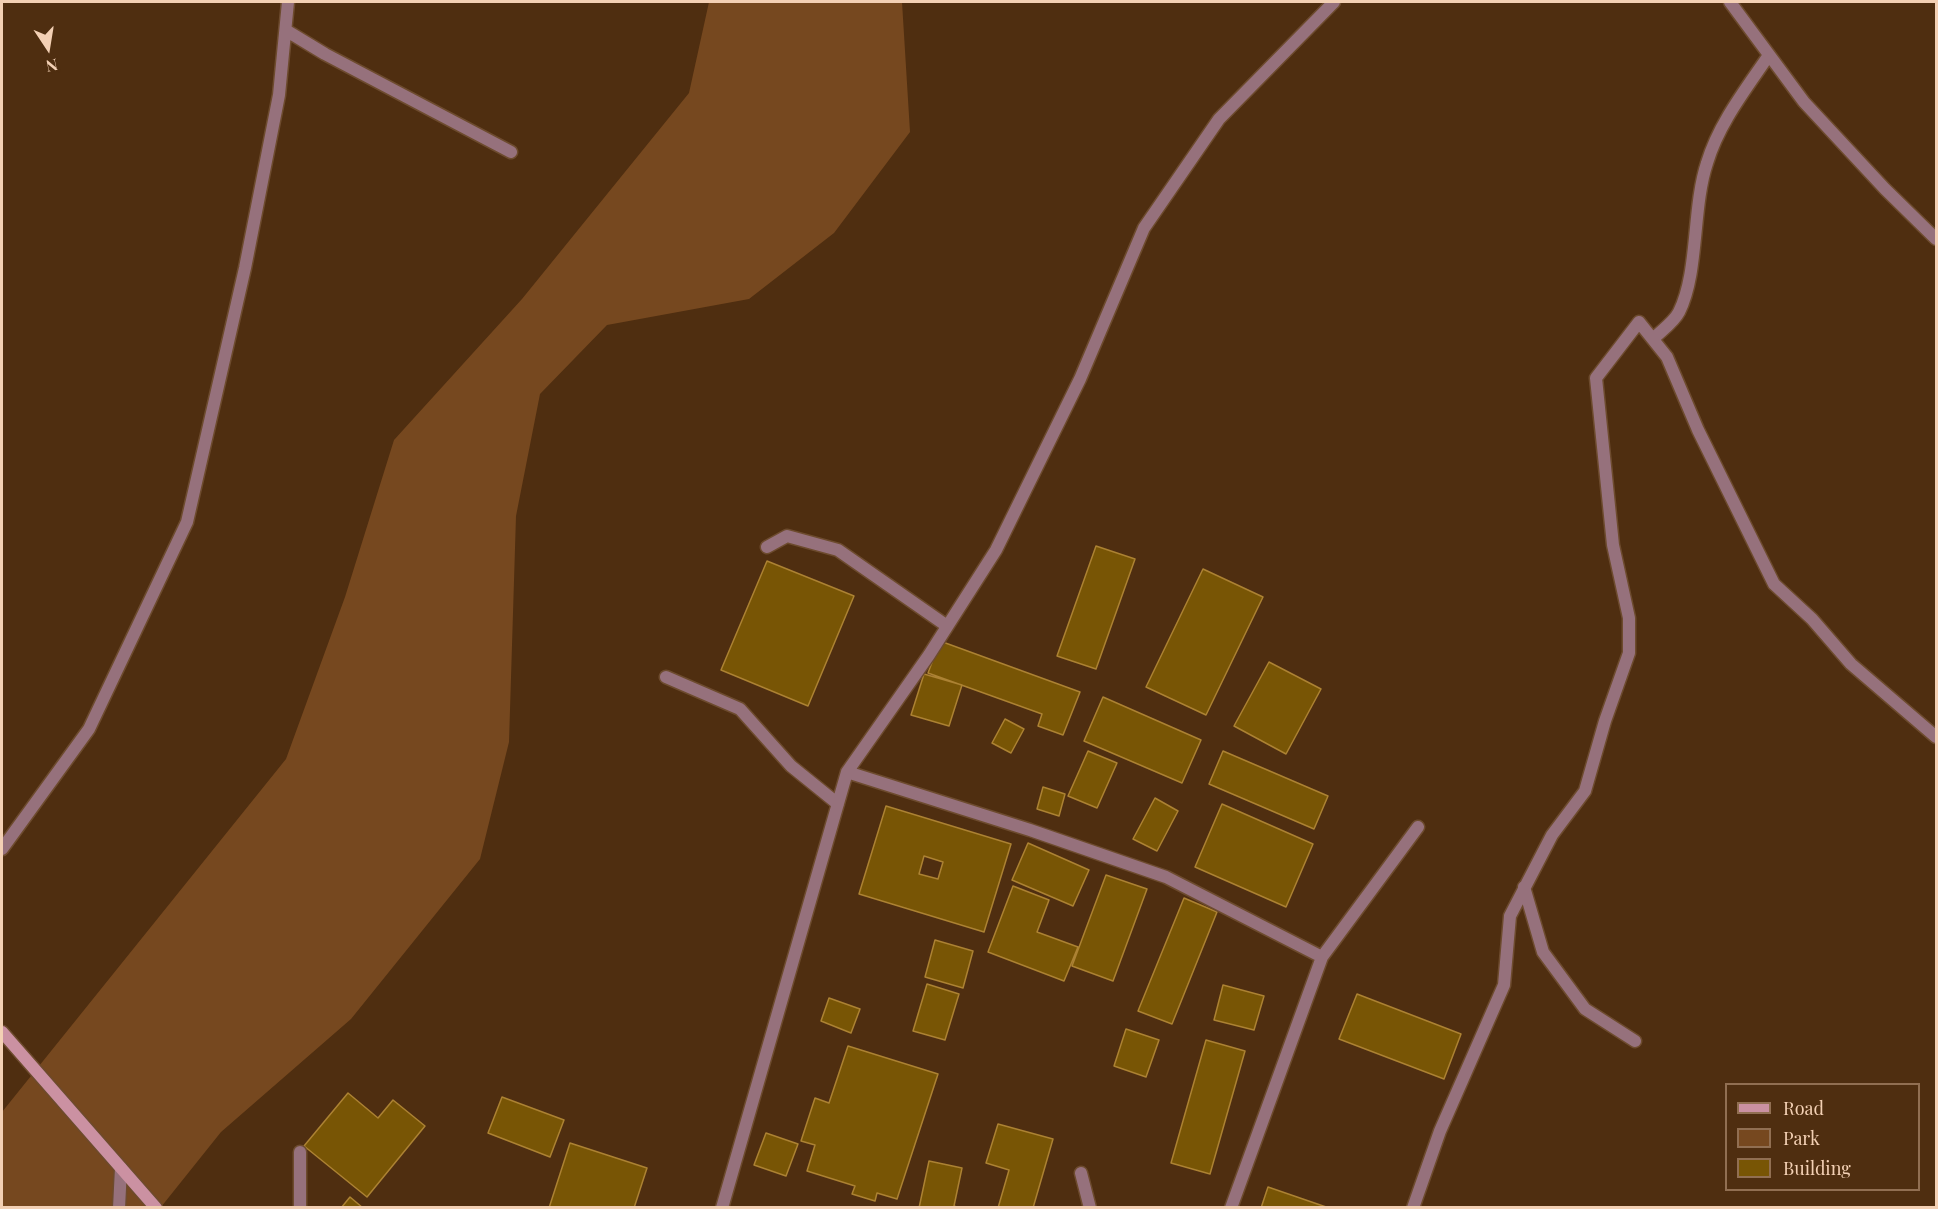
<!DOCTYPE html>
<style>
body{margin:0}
#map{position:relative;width:1938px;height:1209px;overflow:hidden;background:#4f2e10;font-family:"Playfair Display",serif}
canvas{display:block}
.frame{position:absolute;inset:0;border:3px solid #f3d0b4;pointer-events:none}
.legend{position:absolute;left:1725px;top:1083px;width:195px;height:108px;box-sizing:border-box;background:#4f2e10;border:2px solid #916f52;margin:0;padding:8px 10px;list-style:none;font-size:18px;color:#f3d0b4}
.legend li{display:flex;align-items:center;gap:12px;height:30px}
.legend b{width:30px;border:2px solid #916f52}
.north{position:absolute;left:18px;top:18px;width:60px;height:60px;-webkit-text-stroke:4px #4f2e10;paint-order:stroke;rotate:168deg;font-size:16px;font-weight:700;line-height:24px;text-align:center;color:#f3d0b4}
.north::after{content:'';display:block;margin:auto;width:21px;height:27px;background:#f3d0b4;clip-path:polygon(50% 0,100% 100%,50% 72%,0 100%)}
</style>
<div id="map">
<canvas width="1938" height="1209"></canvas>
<div class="frame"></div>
<ul class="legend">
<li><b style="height:8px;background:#cb91a2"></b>Road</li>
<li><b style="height:16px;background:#76481f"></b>Park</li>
<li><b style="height:16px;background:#785505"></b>Building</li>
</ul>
<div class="north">N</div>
</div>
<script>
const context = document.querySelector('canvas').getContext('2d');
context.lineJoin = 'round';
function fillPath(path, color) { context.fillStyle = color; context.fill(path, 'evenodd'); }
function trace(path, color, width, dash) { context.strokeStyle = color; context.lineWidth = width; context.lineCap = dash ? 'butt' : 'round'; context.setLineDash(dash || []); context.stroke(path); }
fillPath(new Path2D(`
 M709,2H902L910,132L834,233L749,299L607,325L540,394L516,516L509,742L480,859L351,1019L221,1132L161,1207L2,1208V1112L286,759L345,597L394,440L522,299L689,93Z`), '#76481f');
const building = new Path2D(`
 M1096,546L1135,559L1096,669L1057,656Z
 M767,561L854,596L808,706L721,670Z
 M1203,569L1263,597L1206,715L1146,687Z
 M940,641L1080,692L1063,735L1038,726L1042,714L928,673Z
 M1269,662L1321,689L1286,754L1234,726Z
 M924,674L962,685L949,726L911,715Z
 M1103,697L1201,740L1182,783L1084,741Z
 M1005,719L1024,729L1011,753L992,743Z
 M1088,751L1117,763L1097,808L1068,796Z
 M1223,751L1328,796L1314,829L1209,784Z
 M1043,787L1065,794L1059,816L1037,809Z
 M1155,798L1178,811L1157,851L1133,839Z
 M1222,804L1313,844L1286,907L1195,867Z
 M886,806L1011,844L984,932L859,894ZM924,856L943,862L938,879L919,874Z
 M1028,843L1089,870L1073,906L1012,880Z
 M1106,875L1147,889L1113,981L1072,966Z
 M1013,886L1049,900L1037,932L1078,947L1064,981L988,952Z
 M1184,898L1217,912L1172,1024L1138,1011Z
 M935,940L973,951L963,988L925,977Z
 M927,984L959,994L945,1040L913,1031Z
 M1223,985L1264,996L1254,1030L1214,1020Z
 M1357,994L1461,1034L1444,1079L1339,1039Z
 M829,998L860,1009L851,1033L821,1021Z
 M1126,1029L1159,1040L1146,1077L1114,1066Z
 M1206,1040L1245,1051L1210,1174L1171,1163Z
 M848,1046L938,1074L897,1199L877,1193L875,1201L852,1194L855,1186L807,1171L815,1145L801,1141L815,1098L829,1103Z
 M348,1093L378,1118L393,1100L425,1126L367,1197L304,1146Z
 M502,1097L564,1120L550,1157L488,1133Z
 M998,1124L1053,1139L1033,1208H998L1009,1170L986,1163Z
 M766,1133L798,1144L786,1176L754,1165Z
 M570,1143L647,1168L634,1208H549Z
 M929,1161L962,1168L954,1206L959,1208H919Z
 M1268,1187L1329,1208H1261Z
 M350,1197L363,1208H341Z`);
fillPath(building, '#785505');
trace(building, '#ac8233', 1.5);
const service = new Path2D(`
 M300,1208V1152`);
const minor = new Path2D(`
 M1730,2L1804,102L1885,189L1936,239
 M287,31L325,54L511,152
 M1653,339C1661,331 1674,322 1679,312C1699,272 1692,208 1707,163C1719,123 1746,89 1769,55
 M767,547L787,536L838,550L947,626
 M666,677L740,709L791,766L838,804
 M847,772L1030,830L1166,877L1322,957
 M2,849L89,729L187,522L245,268L279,95L288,2
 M1524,887L1543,952L1585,1009L1635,1041
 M1081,1173L1090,1208
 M119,1208L121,1168
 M722,1208L847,772L929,655L996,550L1080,379L1144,228L1219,119L1334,2
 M1231,1208L1322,957L1418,827
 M1413,1208L1440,1131L1504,985L1510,916L1552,835L1585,791L1605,721L1629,653V618L1613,545L1596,378L1639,322L1667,357L1698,430L1774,584L1812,619L1851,664L1936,737`);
const secondary = new Path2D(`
 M2,1032L156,1208`);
trace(service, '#6d4b2e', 15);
trace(minor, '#6d4b2e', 15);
trace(secondary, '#6d4b2e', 15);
trace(service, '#96717c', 12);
trace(minor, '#96717c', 12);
trace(secondary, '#cb91a2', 12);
</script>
